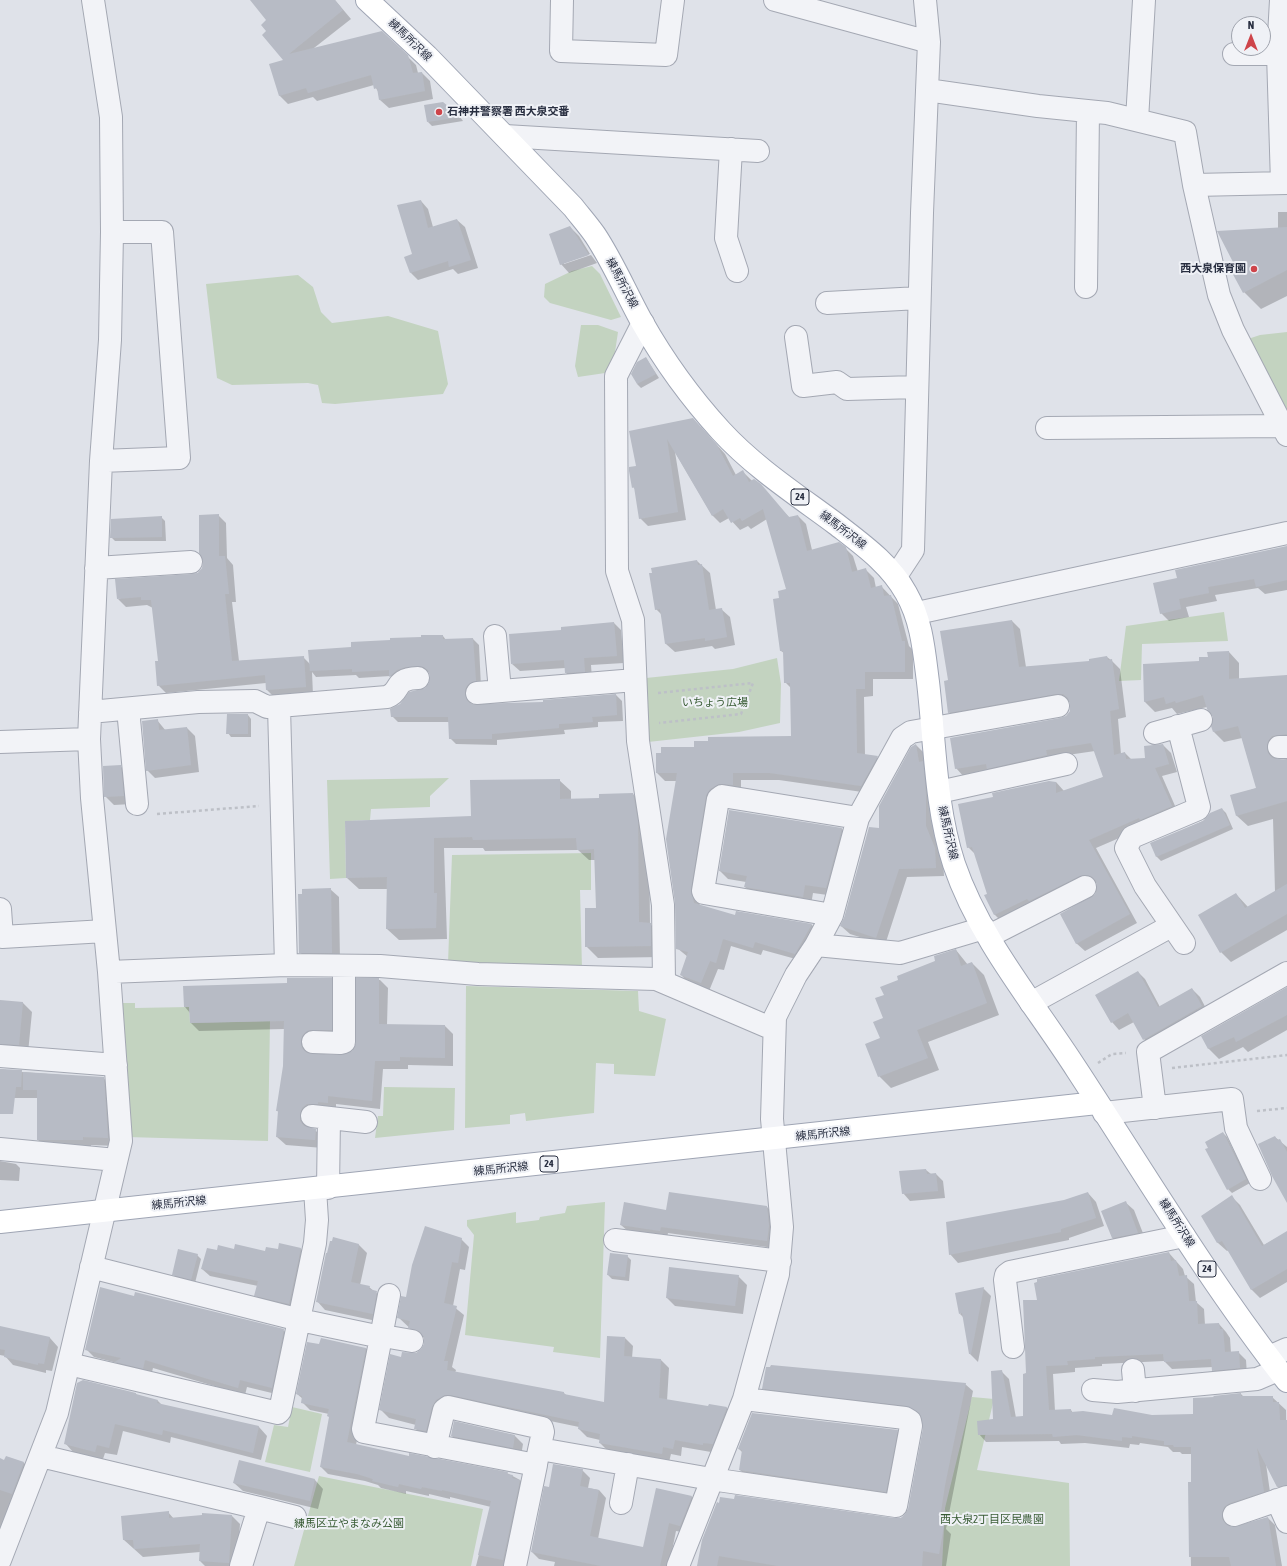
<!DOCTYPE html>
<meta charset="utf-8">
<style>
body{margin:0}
#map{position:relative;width:1287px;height:1566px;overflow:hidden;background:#dfe2e9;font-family:"Asap Condensed",sans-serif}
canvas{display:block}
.north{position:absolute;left:1231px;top:16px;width:40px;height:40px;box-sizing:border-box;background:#eff1f6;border:1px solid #9fa3ad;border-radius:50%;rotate:0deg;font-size:11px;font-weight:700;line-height:16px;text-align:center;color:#282e40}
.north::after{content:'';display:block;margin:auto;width:14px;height:18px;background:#ce444a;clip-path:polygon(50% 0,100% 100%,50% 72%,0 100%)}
</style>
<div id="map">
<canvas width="1287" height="1566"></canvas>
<div class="north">N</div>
</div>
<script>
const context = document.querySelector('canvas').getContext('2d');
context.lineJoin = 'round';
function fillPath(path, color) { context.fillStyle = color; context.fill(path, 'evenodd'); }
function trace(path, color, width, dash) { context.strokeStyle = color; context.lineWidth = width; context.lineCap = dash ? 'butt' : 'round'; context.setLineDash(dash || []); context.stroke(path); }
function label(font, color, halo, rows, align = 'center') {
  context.font = font + ' "Asap Condensed","Noto Sans JP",sans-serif'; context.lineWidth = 4; context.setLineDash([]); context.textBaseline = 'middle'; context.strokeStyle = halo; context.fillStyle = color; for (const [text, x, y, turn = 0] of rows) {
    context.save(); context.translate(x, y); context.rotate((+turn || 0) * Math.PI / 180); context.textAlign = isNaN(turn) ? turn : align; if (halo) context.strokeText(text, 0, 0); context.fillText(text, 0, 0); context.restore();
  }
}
fillPath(new Path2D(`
 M592,266L600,274L621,317L611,320L550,303L544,297L545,284L572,271Z
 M298,275L313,287L321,312L332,323L388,316L438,331L448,384L443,394L335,404L322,403L318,385L308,383L232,385L217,378L206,284Z
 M581,325H598L618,332L612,372L578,377L575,366Z
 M1287,332V429L1242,341L1260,335Z
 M1224,612L1228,641L1142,644L1141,680L1119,681L1126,626Z
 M777,658L781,684L780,723L739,732L648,742L646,678L733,669Z
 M449,778L430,796V807L371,809L370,820L349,821L345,824L346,878L330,879L327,780Z
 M591,853V890H580L582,969L448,963L452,855Z
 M466,986L638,991L639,1011L666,1019L655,1076L614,1074V1064L596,1063L594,1113L526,1121L525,1113L510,1115V1124L465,1128Z
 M118,1003H135V1008L189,1007L190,1023L270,1021L268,1141L127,1137Z
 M384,1087L455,1088L454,1130L375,1138L378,1116H383Z
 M605,1202L600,1358L553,1352L554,1347L465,1335L474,1235L467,1226V1220L516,1212V1223L539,1220L540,1217L565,1213L567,1206Z
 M972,1397L994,1399L977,1470L1069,1483L1070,1566H942L945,1508Z
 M292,1407L322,1414L310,1472L265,1462L274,1425L288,1427Z
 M319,1476L483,1509L471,1566H294Z`), '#c3d3c0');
fillPath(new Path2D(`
 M253,0H335L351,19L314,48L407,56L416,65L418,73H422L430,81L433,99L389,108L380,100L379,93L374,85L317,101L313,97L288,104L279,95L284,61L268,31V21Z
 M443,103L460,117L463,121L432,126L428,122Z
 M421,201L428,209L433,227L457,220L465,227L478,268L458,274L453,269L418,280L411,273Z
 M1278,212H1287V296L1261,309L1244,292L1278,229Z
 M570,227L579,236L590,254L564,262V264L591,255L597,263L569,273L561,264Z
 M646,358L659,378L641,388L637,384Z
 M701,427L725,454L736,475L743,472L790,518L798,516L806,524L812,550L845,548L853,556L858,572L866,570L874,578L876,588L881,586L898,604L909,646L913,650V679H873V696L864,697L865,755L877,757L885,765L869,793L779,780H741V793L727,792L698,898L700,906L735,916L737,912L812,925L819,933L803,961L763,950L761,955L731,946L724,970L718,969L709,991L689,983L681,975L688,957L677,948V781H665L657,773L695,748L792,737L791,688L785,682L784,653L781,651L780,599L787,590L767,519L751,529L748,526L740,530L729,518L720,523L712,515L675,452L686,520L648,526L640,518L636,490L633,487L637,467L630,432Z
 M218,515L226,523L227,558L233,565L236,602H232L239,661L303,657L310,664L352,648L443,636L446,640L473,639L479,645L481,687L470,700L472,705L544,703L616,695L622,701L623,721L598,722V727L564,730L565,734L497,740V745L456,744L450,738L449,722H398L392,716L426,689L430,684L431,676L430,672L412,673L396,683L390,676L359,678L356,675L316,677L312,672L313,695L275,698L267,690L266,683L166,693L158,685L159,662L153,608L147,605L126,607L118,599L198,573L203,568Z
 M161,517L165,521L166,541H115L111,537Z
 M1287,547V590L1265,594L1258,588L1215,595L1217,601L1186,607L1189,617L1169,621L1161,613L1178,578Z
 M697,561L710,573L716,610L721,609L730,617L735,645L715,649L712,646L675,652L666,644L662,615L656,609Z
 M1012,621L1020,629L1026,667L1091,662L1107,657L1111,660L1120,669L1126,717L1118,719L1121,754L1125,753L1132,760L1146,759L1163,745L1171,753L1177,772L1162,776L1179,815L1147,826L1096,848L1137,923L1085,951L1076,943L1096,895L1097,883L1094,882L1002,922L994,914L976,855L968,847L994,798L1056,782L1064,791L1104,777L1095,751L1054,757L964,777L956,768L1067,716L1071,711L1070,702L1064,701L957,720L949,712V681Z
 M614,623L621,630L624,663L591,665L592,679L573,680L566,673L565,668L520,671L512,664L562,631Z
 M1229,652L1239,663V680L1287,676V745L1278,752L1276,758L1279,760L1287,759V930L1231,962L1221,952L1236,894L1248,907L1275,892L1273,819L1248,826L1237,816L1231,796L1257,788L1242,738L1224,742L1214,732V717L1207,707L1177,714L1172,708L1155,712L1145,702L1144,665L1201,662Z
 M248,715L251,719V737H231L228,733Z
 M157,720L166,731L187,728L195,736L199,772L155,778L147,770Z
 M916,745L924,753L934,804V835L943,858L944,876L907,877L885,945L850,934L841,926Z
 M120,766L129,774L132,804L114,805L105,796Z
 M559,780L571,791V800L600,799L633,794L644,806L649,833L650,924L662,935V957L598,958L586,946L597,909L595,860H589L578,850L485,851L483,848H444L447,939L399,940L387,929L388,889H359L347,878L472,817Z
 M1222,809L1226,813L1233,829L1161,861L1157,857L1151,844L1203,821Z
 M730,811L842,829L850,837L835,896L813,893L811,905L753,895L745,887L746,882L728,879L720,871Z
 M330,889L339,897L340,961H308L300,952Z
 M956,950L968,965L972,963L984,975L999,1015L928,1042L939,1070L891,1088L879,1076L885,996L899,981Z
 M1138,972L1145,979L1160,1007L1192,989L1200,997L1209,1014L1151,1047L1144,1039L1134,1022L1119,1030L1112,1022Z
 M331,979L339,987V1038L308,1050L310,1055L343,1056L352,1053L356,1048L357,979L380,980L388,988L387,1025L445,1026L453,1034V1066L408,1065V1069H383L380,1109L336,1104V1111L308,1123V1128L315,1130L323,1138V1148L286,1145L277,1137L279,1112L277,1111L284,1066L285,1029L199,1031L191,1023L190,1013L185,1007L288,984Z
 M1287,989V1030L1248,1052L1243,1047L1219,1059L1208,1048Z
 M0,1001L23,1003L32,1012L28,1053L0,1056Z
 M0,1069L22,1072L103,1078L112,1086L116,1146L91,1145V1148H46L38,1140V1098H0Z
 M1223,1133L1227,1137L1250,1183L1232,1193L1228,1189L1209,1148Z
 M1275,1137L1287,1147V1201Z
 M0,1161L16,1164L20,1168L19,1181L0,1180Z
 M926,1170L931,1174H936L943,1181L945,1198L910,1201L903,1193Z
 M1088,1193L1096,1202L1104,1226L1069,1238V1240L958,1263L950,1254L1065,1201Z
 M1232,1197L1240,1205L1264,1245L1287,1232V1282L1260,1298L1251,1289L1229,1250L1227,1251L1218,1243L1202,1216Z
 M1125,1202L1134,1210L1146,1241L1121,1246L1112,1238Z
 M767,1207L774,1214V1248L668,1233L667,1238L629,1232L621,1225L667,1211Z
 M334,1238L359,1245L367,1253L360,1285L369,1287L385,1300L381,1322L325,1310L317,1301Z
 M461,1239L469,1247L465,1270L460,1269L453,1306L464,1315L452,1367L456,1370L455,1373L564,1393L567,1396L605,1403L625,1338L633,1346L632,1358L661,1360L669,1368L667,1401L709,1408L710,1405L727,1408L735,1416L721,1452L711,1450V1452L682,1447L681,1456L671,1454L669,1462L608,1451L600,1443V1440L587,1437L579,1429V1427L459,1402L434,1439L423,1437L416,1429V1425L389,1418L381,1410L402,1358L416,1354L422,1350L425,1344V1338L417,1335L398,1317L407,1298Z
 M301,1249L308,1256L297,1311L263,1303L255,1295L258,1286L210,1276L202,1269L217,1251L234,1250L266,1253Z
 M1169,1253L1183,1269L1185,1276L1194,1284L1196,1302L1204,1309L1205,1325L1219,1324L1226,1332L1230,1338L1231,1353L1238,1352L1246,1360L1247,1375L1221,1378L1213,1370V1367L1172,1369L1164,1361L1102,1364V1366L1075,1368V1372L1053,1374L1055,1411L1071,1410L1073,1413L1113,1416L1194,1415L1215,1398L1241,1394L1244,1397H1272L1286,1410L1287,1494L1278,1487L1266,1464L1271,1499L1229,1521V1527L1232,1528L1268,1518L1275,1525L1282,1566H1191L1189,1483H1192V1454H1182L1180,1452H1173L1168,1447L1140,1443L1139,1445L1130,1444L1129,1448L1085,1443L1061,1444L1059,1441L986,1442L979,1434L994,1420L1001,1371L1009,1379L1016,1418L1024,1417L1027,1374L1038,1301Z
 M197,1255L201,1259L195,1283L177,1278L173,1274Z
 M627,1256L631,1260L629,1281L612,1279L608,1275Z
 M738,1276L747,1285L743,1314L675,1306L667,1298Z
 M983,1288L991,1296L978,1362L970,1354L964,1318L960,1314Z
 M0,1327L50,1338L58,1347L52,1371L46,1370V1373L13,1365L5,1356L0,1355Z
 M283,1330L291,1338L280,1395L247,1387L245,1395L153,1368L151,1376L124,1370L117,1363L94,1357L86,1349Z
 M366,1348L373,1356L356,1445L410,1458L507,1473L520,1480L527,1488L512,1566H476L491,1507L450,1497V1499L429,1494V1496L406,1491V1494L381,1488L378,1485L365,1481L328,1474L321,1467L330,1418L329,1414L310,1410L302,1402L303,1399L297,1394Z
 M771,1366L965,1384L973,1391L946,1529L951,1534L946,1566H698L703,1541L901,1518L906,1515L909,1509L924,1428L922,1417L915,1413L771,1396L763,1388Z
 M136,1394L138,1396L158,1401L162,1405L259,1427L267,1436L261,1460L171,1437L170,1443L123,1431L117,1455L105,1453L103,1459L73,1452L65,1443Z
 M897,1431L905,1438L893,1499L748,1478L740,1470L743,1453L739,1449Z
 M452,1436H515L523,1444L521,1456L460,1444Z
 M6,1458L24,1463L33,1472L0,1551V1460L5,1461Z
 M240,1461L315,1480L323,1489L318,1509L243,1491L234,1483Z
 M582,1470L590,1478L588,1488L599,1490L606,1498L598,1539L644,1549L657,1489L692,1497L699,1505L688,1533L676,1531L669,1566H554L555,1562L539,1559L532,1552L549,1488Z
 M168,1512L174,1519L232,1516L240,1524L237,1566H205L200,1561V1552L143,1557L124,1540Z`), '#0003');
fillPath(new Path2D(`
 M250,0H335L343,10L289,54L382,31L408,55L413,73L422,72L425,91L379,100L377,88L374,89L371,75L308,93L306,88L279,96L269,64L283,60L262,35L266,31L261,25L266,20Z
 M443,102L461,117L427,122L424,105Z
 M421,200L428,228L457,219L471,260L449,267L448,261L410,273L404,257L412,254L397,205Z
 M570,226L589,255L560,265L549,234Z
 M1287,227V270L1243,293L1229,267L1234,264L1217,231Z
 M646,357L656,374L637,384L631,374L637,362Z
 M693,418L717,445L733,476L743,470L749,482L754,479L761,484L789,517L798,515L807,551L839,542L846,547L852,572L866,568L871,588L882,585L884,596L891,595L902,641H905V672H865V689H856L857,753L878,756L861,786L770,773H733V785L719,784L710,789L706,796L691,889L694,903L735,915L736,911L812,924L795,954L755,942L753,948L723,939L716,963L710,961L701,983L680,975L688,952L676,949L675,903L666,839L677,773H656V753H661V747H694V741H708V737L791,736L790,683H784L783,651H780L773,599L779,598L778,591L786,589L763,509L742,521L740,518L731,523L723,509L712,516L667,439L678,512L639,519L634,487L632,488L629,471V467L636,466L629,431Z
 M219,514V556H225L229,594H225L232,661L304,656L306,687L266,690L265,675L157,686L155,661H158L151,600H141V597L117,599L115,579L192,574L198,573L202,568L203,562L199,553V515Z
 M162,516V537L110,538L111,519Z
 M1287,546V580L1256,587L1254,579L1208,587L1209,593L1179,599L1181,609L1160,614L1153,583L1177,578L1175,570Z
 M697,560L698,565L702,564L709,610L722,608L727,637L705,641V638L665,644L660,609L655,610L649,573H652L651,568Z
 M1012,620L1019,667L1089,661V659L1107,656L1108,660L1112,659L1119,709L1110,711L1114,755L1125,752L1126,759L1145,758L1144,746L1163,744L1169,764L1155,768L1172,806L1140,820L1139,818L1089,840L1130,914L1076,944L1060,914L1095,894L1097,887L1096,881L1091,876L1085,875L1080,876L1029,901L1027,899L994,915L984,895L987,894L972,847L967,848L958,804L993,797L992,793L1049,781L1056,782V793L1103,777L1091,743L1046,750L1047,755L987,769L986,764L955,769L950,738L1060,718L1066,716L1070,711V704L1068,698L1063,694H1056L948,713L944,681L948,680L940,631Z
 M614,622L617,656L584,658L585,672L565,673L564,660L511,664L509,634L561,630V627Z
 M421,635H443V639L473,638L476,681L470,683L466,687L465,694L467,700L472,704L543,702V700L616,694L617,715L592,717L593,722L559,724V728L492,734V739H449L448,717H391L390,709L400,704L409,692L425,688L429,683L430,676L428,670L423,667H406L397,670L389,677V670L352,672V669L310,671L308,650L351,647V642L390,640V638L421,637Z
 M1229,651V679L1287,675V734L1272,736L1268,741L1267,747L1268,753L1272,758L1287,760V801L1236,816L1230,795L1256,788L1238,726L1213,732L1211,726L1213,717L1207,709L1203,695L1176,703L1175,701L1166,704L1164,697L1144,702L1143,664L1199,661V657H1208L1207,652Z
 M227,714H248V734H226Z
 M158,719L159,730L187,727L191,765L146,771L142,721Z
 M916,744L919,762L923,761L926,795V826L935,848L936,868L899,869L876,938L840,926L844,918L869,827L879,828V806L911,747Z
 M121,765L124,796L104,797L103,766Z
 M560,779V799L599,798V794L633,793L638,821L639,922L651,923V946L585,947V908H596L594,849L577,850L576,838L473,840L472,837L434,838V893H437L436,928L386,929L387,877L346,878L345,821L471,816L470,780Z
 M1222,808L1230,825L1156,857L1150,843L1203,821L1210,813Z
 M729,810L842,828L826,888L805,885L803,897L744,887L747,876L719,871Z
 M1287,884V914L1220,953L1198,915L1236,893L1245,908Z
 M331,888L332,953H299L298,894H302V889Z
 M956,949L961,966L972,962L987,1003L917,1030L928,1058L878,1077L865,1044L880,1038L873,1022L883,1018L875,998L884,995L880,987L898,980L897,976L935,961L934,956Z
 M1138,971L1158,1007L1192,988L1202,1006L1143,1040L1128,1013L1111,1023L1095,995Z
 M287,978H332V1030H313L307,1031L302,1036L301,1042L302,1048L307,1053L340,1055L352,1051L356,1042V978H379V1024L445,1025V1058L400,1057V1061H375L372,1101L328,1096V1103L318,1102V1104H307L302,1108L300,1114V1121L304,1126L316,1129L315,1140L276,1137L278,1111H276L283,1066L284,1021L190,1023L189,1007H184L183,986L287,983Z
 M1287,987V1015L1236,1042L1234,1037L1208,1049L1201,1036Z
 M0,1000L23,1002L19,1045L0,1044Z
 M0,1069L22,1070L21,1087H16L13,1114H0Z
 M23,1072L104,1077L108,1138L83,1137V1140H37V1090H23Z
 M1223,1132L1246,1179L1227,1190L1205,1149L1208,1148L1205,1142Z
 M1275,1136L1277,1140L1280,1139L1287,1152V1203L1272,1176L1258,1144Z
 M926,1169L927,1174L936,1173L938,1191L902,1194L899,1171Z
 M669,1192L767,1206L769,1226L767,1241L661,1227L660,1231L620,1225L624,1202L666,1210Z
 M1088,1192L1096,1218L1061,1229V1232L949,1255L946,1222L1064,1200Z
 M1232,1195L1262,1246L1287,1231V1269L1251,1290L1222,1241L1217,1243L1201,1216Z
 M1126,1201L1138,1233L1112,1238L1101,1211Z
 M425,1226L462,1238L458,1263L452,1262L444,1303L457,1306L444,1361H448L447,1370L564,1392V1394L604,1402L607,1336L625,1337L624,1356L661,1359L659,1398L708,1406L709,1404L727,1407L713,1444L703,1443V1445L675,1440L673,1449L663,1447L662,1454L599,1443L600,1434L578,1429L579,1422L450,1395H445L436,1400L432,1407L426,1431L414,1429L416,1419L379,1410L390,1354L401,1357L402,1352L416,1353L421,1349L424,1344V1337L420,1332L408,1328L410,1321L397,1318L401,1296L406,1297L412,1265Z
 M333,1237L359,1244L351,1282L370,1286L369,1289L377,1291L373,1314L316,1302L326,1253H327L330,1241H332Z
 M279,1243L301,1248L289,1304L254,1296L258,1281L201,1269L207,1248L217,1250L218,1245L234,1249L235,1244L265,1251L266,1247L278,1249Z
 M178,1249L198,1254L191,1280L172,1275Z
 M1169,1252L1171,1261L1176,1260L1179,1276L1187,1275L1189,1301H1197L1198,1324L1219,1323L1220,1329H1223L1225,1352L1239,1351L1240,1368L1212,1371L1211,1359L1164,1362L1163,1354L1095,1357V1359L1067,1361L1068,1365L1046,1366L1049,1410L1071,1409V1412L1083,1411L1112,1415L1114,1408L1152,1415L1193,1414V1398L1214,1397L1213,1396L1241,1393V1396H1273V1402H1279L1280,1420H1287V1485L1277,1487L1257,1448L1264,1492L1230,1503L1224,1507L1222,1513V1519L1226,1524L1232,1527L1268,1517L1276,1566H1231L1229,1557H1189L1188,1482H1191V1447H1174L1173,1445H1164V1441L1132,1436V1438L1122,1437V1441L1077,1435L1053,1437L1052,1434L978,1435L977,1421L993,1419L991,1371L1002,1370L1011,1417L1023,1416V1374L1026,1373L1023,1300H1037L1034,1283L1037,1282V1279Z
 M610,1253L628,1255L625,1277L607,1275Z
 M669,1267L739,1275L735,1306L666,1298Z
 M100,1287L134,1296L135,1292L284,1329L272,1388L240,1380L238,1388L145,1360L143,1369L115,1362L121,1358L85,1350Z
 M984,1287L971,1354H969L962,1313L959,1314L955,1293Z
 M0,1326L50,1337L44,1364L38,1363V1365L4,1357L5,1350L0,1349Z
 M321,1338L366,1348L347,1442L409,1456V1453L508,1472L507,1474L513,1475L512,1478L520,1480L503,1560L478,1555L491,1501L442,1490V1491L422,1487L421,1489L399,1484L398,1487L372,1481L373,1479L357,1474L320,1467L329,1417L327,1416L329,1409L301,1403L302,1396L296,1394L307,1342L319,1344Z
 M771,1365L966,1383L945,1485L939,1524L944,1525L939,1554L923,1551L922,1566H778L719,1556L717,1566H697L702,1540L717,1502L719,1503L720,1497L734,1499L735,1495L894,1518H901L905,1514L908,1509L923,1428L920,1414L906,1406L762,1389L766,1367H770Z
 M83,1380L136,1393V1394L158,1400L157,1403L259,1426L253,1453L163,1430L162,1435L115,1424L109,1448L97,1445L95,1452L64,1444L77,1383Z
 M752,1413L898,1430L886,1492L739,1470L742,1450L738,1449Z
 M454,1421L515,1435L513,1448L451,1436Z
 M6,1456L24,1462L12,1494L0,1490V1458L4,1460Z
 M239,1460L315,1479L310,1501L233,1483Z
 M553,1464L583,1469L580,1486L599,1490L590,1536L643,1547L656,1488L692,1496L680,1526L669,1523L660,1566H601L531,1552L544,1486L549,1487Z
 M169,1511V1518L202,1515V1513L232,1515L229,1563L199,1561L200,1544L134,1549L133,1540H123L121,1516Z`), '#b7bbc5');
const minor = new Path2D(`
 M562,0L561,51L666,55L673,0
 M775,0L929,42
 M1281,0L1278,54L1282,183
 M1234,54H1278
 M927,90L1038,106L1107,113L1185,132L1194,185L1219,295L1233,330L1287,435
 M1137,120L1144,0
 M505,136L758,151
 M731,149L726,238L737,271
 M1194,185L1287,183
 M1086,287L1088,111
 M827,303L919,298
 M643,323L616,376L617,571L633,620L638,741L663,905L664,981
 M796,337L803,386L837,382L847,389L916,387
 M1047,428L1282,426
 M101,461L179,458L162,232H112
 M96,568L191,562
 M896,576L913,550L922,213L929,42L925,0
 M917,613L1287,533
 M495,636L500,691
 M477,693L635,680
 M279,707L286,965
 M128,709L137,804
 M90,712L198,702L255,701L267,707L387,697C402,692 392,679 418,678
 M1178,726L1199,807L1198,809L1132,837L1126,848L1145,886L1184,943
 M1155,733L1201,720
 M0,742L89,739
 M1279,747H1287
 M939,792L1066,764
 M0,909L2,937L105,931
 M832,915L704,893L703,891L718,799L722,796L858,818
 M989,936L1085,887
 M816,945L900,953L984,928
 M109,972L286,965L380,966L478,974L656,979L773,1029
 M1031,1003L1171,926
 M313,1042L340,1043L344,1042V966
 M0,1056L116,1065
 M1155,1108L1148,1052L1287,973
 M1104,1113L1232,1099L1236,1128L1260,1179
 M312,1116L366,1122
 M0,1149L116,1160
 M328,1188L329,1118
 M615,1240L780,1261
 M91,1267L300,1320L381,1337L363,1429L364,1432L536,1465L515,1566
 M389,1295L381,1337H389L412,1341
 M1013,1347L1005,1280L1006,1275L1010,1272L1184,1236
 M1269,1357L1287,1349
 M69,1364L278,1413L280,1411L315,1243L317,1220L315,1189
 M1133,1370L1135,1391
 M1093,1390L1117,1392L1257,1379L1278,1370
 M435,1447L444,1410L448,1407L542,1428L543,1432L536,1464
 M540,1449L711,1479L896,1506L911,1426L910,1421L905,1418L744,1399
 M41,1456L259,1508L241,1566
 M1277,1500L1287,1522
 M621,1503L628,1464
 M259,1508L295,1517
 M1234,1515L1287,1497
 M0,1560L57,1413L121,1141L109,972L92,798L89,739L101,461L110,340L112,232L111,117L93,0
 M678,1566L744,1399L778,1274L782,1227L772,1119L775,1017L796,975L816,945L832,915L858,818L902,738L911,732L1058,706`);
const major = new Path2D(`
 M367,0L427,56L573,207C580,216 588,225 595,235C613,262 626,293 642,322C664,361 690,397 721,431C754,467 797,495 836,524C863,545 890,564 906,593C922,621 924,651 928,682C935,742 935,806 954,864C980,940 1034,1003 1077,1070C1145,1174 1210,1283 1287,1381
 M0,1222L1097,1103`);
trace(minor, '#a4a8b3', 24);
trace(major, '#9fa5b4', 24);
trace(new Path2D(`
 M658,693L753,683L741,714L659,723
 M157,814L259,806
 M1098,1063L1112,1054L1126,1053
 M1172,1068L1287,1055
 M1257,1111L1287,1108`), '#bdc0c7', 2.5, [3, 3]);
trace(minor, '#f2f3f7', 22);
trace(major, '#fff', 22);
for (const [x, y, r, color] of [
 [439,112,4,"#ce444a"],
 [1254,269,4,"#ce444a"]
]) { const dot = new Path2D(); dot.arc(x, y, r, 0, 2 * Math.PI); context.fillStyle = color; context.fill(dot); trace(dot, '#eff1f6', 1.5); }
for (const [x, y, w] of [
 [800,497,18],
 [549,1164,18],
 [1207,1269,18]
]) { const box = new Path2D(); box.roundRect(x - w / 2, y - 8, w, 16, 3); context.fillStyle = '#eff1f6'; context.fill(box); trace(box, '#282e40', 1); }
label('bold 10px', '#282e40', null, [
 ["24",800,497],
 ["24",549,1164],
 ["24",1207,1269]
]);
label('11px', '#282e40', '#eff1f6', [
 ["練馬所沢線",410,40,44],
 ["練馬所沢線",622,283,62],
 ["練馬所沢線",843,530,37],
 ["練馬所沢線",948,833,77],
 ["練馬所沢線",823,1134,-6],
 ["練馬所沢線",501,1169,-6],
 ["練馬所沢線",179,1203,-6],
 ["練馬所沢線",1177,1223,57]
]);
label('bold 11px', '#282e40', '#eff1f6', [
 ["石神井警察署 西大泉交番",447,112],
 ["西大泉保育園",1246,269,"right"]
], 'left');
label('11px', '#395c35', '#eff1f6', [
 ["いちょう広場",715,703],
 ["西大泉2丁目区民農園",992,1520],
 ["練馬区立やまなみ公園",349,1524]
]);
</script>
